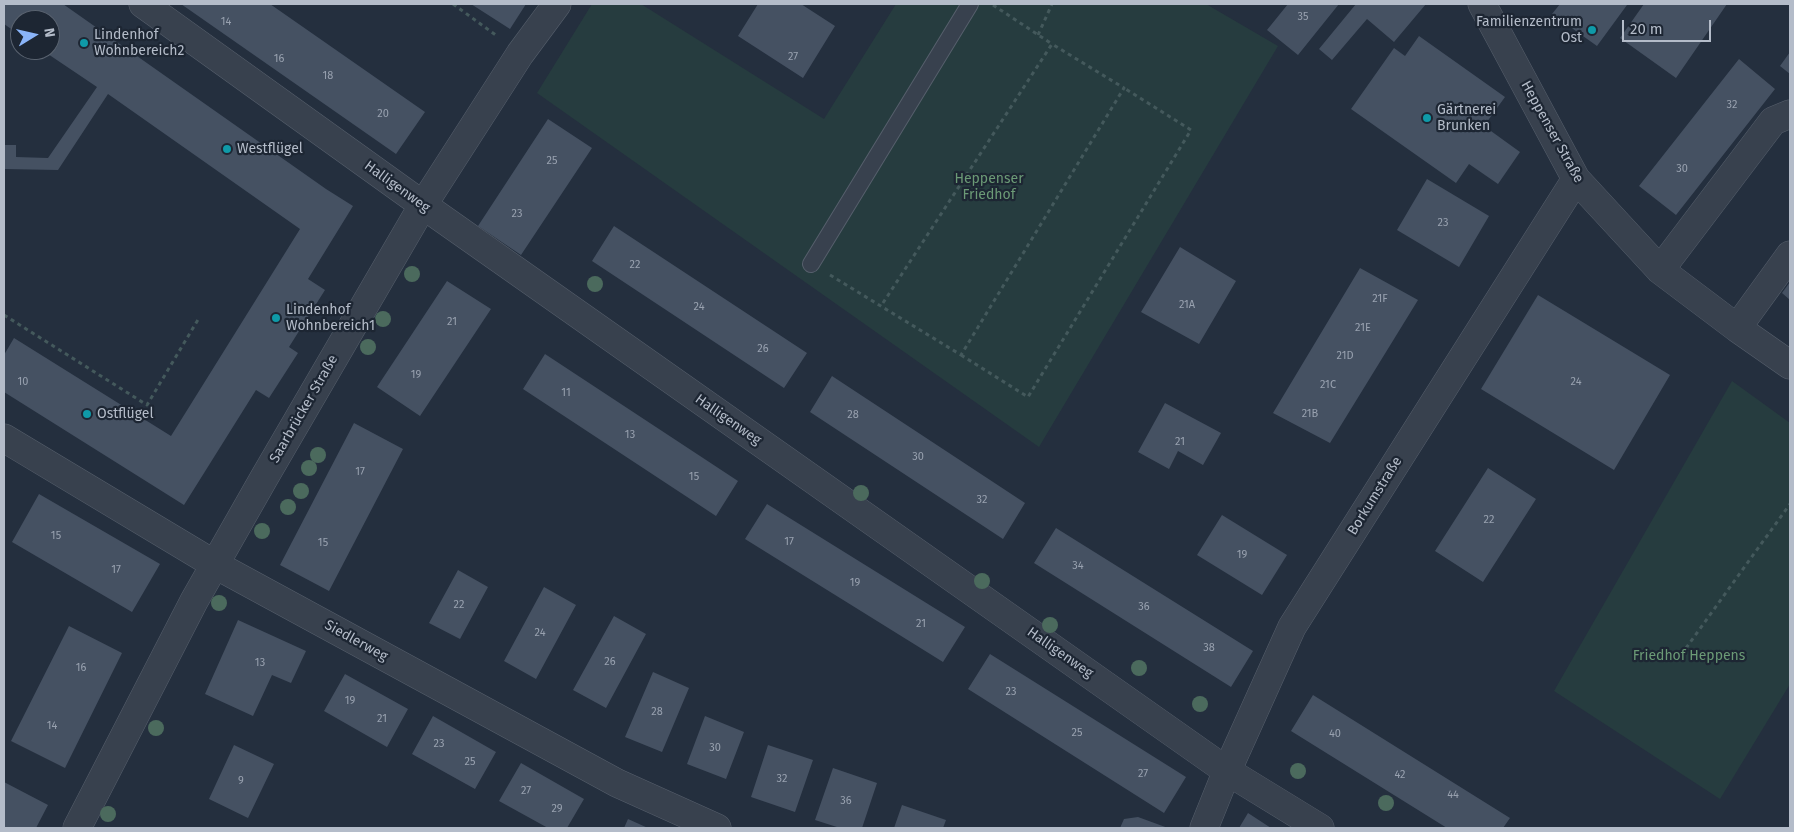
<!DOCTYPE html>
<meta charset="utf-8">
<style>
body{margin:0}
#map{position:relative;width:1794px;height:832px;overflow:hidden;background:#242f3e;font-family:"Fira Sans",sans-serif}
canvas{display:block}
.frame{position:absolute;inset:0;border:5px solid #b4bcc9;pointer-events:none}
.north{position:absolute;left:10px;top:10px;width:50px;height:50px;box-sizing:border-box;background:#1d2633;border:1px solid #59626f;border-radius:50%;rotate:81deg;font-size:14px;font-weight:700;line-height:20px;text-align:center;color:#b4bcc9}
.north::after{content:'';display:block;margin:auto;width:18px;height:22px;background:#8ab4f8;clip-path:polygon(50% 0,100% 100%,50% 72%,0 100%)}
.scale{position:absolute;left:1622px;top:20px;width:89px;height:22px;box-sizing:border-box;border:2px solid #b4bcc9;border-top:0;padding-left:6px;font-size:15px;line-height:18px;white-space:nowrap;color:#b4bcc9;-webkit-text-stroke:4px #1d2633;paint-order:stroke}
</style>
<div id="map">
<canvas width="1794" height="832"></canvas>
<div class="frame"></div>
<div class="north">N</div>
<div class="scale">20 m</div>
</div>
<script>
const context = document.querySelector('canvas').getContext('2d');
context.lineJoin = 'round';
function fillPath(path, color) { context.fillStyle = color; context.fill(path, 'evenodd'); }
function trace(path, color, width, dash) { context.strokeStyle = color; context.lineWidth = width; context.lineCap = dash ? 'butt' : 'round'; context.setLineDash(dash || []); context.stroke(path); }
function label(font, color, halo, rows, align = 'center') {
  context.font = font + ' "Fira Sans",sans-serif'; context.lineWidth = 4.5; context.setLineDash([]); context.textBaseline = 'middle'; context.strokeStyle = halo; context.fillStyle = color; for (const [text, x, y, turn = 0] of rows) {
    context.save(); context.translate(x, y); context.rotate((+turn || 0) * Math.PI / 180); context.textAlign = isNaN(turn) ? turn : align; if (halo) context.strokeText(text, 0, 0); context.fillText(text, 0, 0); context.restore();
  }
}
fillPath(new Path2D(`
 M592,4H641L824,119L896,4H1206L1278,46L1039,447L537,93Z
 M1732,381L1790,423V684L1720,799L1554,691Z`), '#263c3f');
fillPath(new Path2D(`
 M4,4H63L326,189L353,206L308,279L325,290L289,347L298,353L269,398L256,390L184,505L4,392V355L14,338L171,436L300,229L108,94L58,170L4,169V145H16V157L48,158L97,87L42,50H50V20H20V35L4,24Z
 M181,4H270L425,112L396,154Z
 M471,4H526L510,29Z
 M758,4H801L835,26L803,78L738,36Z
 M1288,4H1339L1298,55L1267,30Z
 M1356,4H1426L1394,42L1367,19L1332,60L1319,49Z
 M1560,4H1626L1627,5L1597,46L1552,14Z
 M1644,4H1727L1676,78L1620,38Z
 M1419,36L1505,97L1484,126L1520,152L1498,184L1469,164L1456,183L1351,109L1394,48L1405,56Z
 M1790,52V74L1780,66Z
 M1739,59L1775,89L1676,215L1639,186Z
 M548,119L592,148L521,255L478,226Z
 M1427,179L1489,216L1459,267L1397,230Z
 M614,226L807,353L784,388L592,261Z
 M1180,247L1236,281L1199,344L1141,312Z
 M1360,268L1418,300L1330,443L1273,413Z
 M447,281L491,309L420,416L377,387Z
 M1790,282V300L1782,293Z
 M1538,295L1670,375L1614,470L1481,389Z
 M545,354L738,481L716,516L523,389Z
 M832,376L1025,503L1003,539L810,412Z
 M1165,403L1221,433L1203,465L1178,451L1169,469L1138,452Z
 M354,423L403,449L329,591L280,565Z
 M1488,468L1536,499L1483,582L1435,551Z
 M39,494L160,564L132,612L12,542Z
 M767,504L965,627L943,662L745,539Z
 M1222,515L1287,555L1262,595L1197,555Z
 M1056,528L1253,651L1231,687L1034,563Z
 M458,570L488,587L460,639L429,623Z
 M544,587L576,605L536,679L504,661Z
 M614,616L646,634L606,708L573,690Z
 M238,620L306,651L291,683L272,675L253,716L205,694Z
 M69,626L122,653L65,768L11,741Z
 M990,654L1186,777L1164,813L968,689Z
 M653,672L689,688L662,752L625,737Z
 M345,674L408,709L387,747L324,711Z
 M1313,695L1510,818L1503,828H1447L1291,731Z
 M433,716L496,752L475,789L412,754Z
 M705,716L744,732L726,779L687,764Z
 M234,745L274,764L248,818L209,799Z
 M768,745L813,760L795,812L751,797Z
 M521,763L584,799L567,828H548L499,801Z
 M833,768L877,783L862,828H840L815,820Z
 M4,782L48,805L36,828H4Z
 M902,805L946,820L943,828H894Z
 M1248,813L1271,828H1239Z
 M1138,817L1168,828H1120L1124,819Z
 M628,819L648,828H624Z`), '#455162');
const service = new Path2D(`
 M811,264L970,4`);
const minor = new Path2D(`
 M143,4L423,205L1227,771L1320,828
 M1482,4L1576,179L1660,270L1737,328L1790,365
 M1660,270L1773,121L1790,114
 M1737,328L1790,255
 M4,438L214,564L617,783L717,828
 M77,828L194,601L264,478L423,205L520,54L557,4
 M1204,828L1227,771L1292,627L1576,179`);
trace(service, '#565f6c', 18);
trace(minor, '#565f6c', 29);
trace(new Path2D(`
 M453,4L497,36
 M993,5L1052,44
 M1038,35L1052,4
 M830,275L961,355L1124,88L1052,44L881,306
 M4,315L147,405L199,318
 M961,355L1028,397L1191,130L1124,88
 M1686,648L1790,504`), '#44595c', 3, [4, 4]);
trace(service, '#38414e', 16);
trace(minor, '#38414e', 28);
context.fillStyle = '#4b6a5d';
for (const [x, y] of [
 [412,274],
 [595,284],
 [383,319],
 [368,347],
 [318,455],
 [309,468],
 [301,491],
 [861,493],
 [288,507],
 [262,531],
 [982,581],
 [219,603],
 [1050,625],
 [1139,668],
 [1200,704],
 [156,728],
 [1298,771],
 [1386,803],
 [108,814]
]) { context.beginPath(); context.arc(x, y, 8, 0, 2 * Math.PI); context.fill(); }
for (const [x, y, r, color] of [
 [1592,30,5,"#0f9aa8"],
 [84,43,5,"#0f9aa8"],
 [1427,118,5,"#0f9aa8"],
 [227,149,5,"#0f9aa8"],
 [276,318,5,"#0f9aa8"],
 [87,414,5,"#0f9aa8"]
]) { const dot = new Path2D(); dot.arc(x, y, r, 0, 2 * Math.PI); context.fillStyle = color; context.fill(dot); trace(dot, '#1d2633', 2); }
label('11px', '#98a1af', null, [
 ["35",1303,17],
 ["14",226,22],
 ["27",793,57],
 ["16",279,59],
 ["18",328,76],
 ["32",1732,105],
 ["20",383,114],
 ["25",552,161],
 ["30",1682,169],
 ["23",517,214],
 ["23",1443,223],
 ["22",635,265],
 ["21F",1380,299],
 ["21A",1187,305],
 ["24",699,307],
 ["21",452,322],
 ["21E",1363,328],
 ["26",763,349],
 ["21D",1345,356],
 ["19",416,375],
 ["10",23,382],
 ["24",1576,382],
 ["21C",1328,385],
 ["11",566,393],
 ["21B",1310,414],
 ["28",853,415],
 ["13",630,435],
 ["21",1180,442],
 ["30",918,457],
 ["17",360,472],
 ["15",694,477],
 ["32",982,500],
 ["22",1489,520],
 ["15",56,536],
 ["17",789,542],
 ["15",323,543],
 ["19",1242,555],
 ["34",1078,566],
 ["17",116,570],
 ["19",855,583],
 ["22",459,605],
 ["36",1144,607],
 ["21",921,624],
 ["24",540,633],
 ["38",1209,648],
 ["26",610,662],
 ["13",260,663],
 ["16",81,668],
 ["23",1011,692],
 ["19",350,701],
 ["28",657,712],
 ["21",382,719],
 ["14",52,726],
 ["25",1077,733],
 ["40",1335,734],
 ["23",439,744],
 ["30",715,748],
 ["25",470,762],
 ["27",1143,774],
 ["42",1400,775],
 ["32",782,779],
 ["9",241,781],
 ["27",526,791],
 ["44",1453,795],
 ["36",846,801],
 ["29",557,809]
]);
label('14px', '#b4bcc9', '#1d2633', [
 ["Familienzentrum",1582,22,"right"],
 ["Ost",1582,38,"right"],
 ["Lindenhof",94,35],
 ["Wohnbereich2",94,51],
 ["Gärtnerei",1437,110],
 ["Brunken",1437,126],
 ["Westflügel",237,149],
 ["Lindenhof",286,310],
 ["Wohnbereich1",286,326],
 ["Ostflügel",97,414]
], 'left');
label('14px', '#b4bcc9', '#1d2633', [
 ["Heppenser Straße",1552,132,61],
 ["Halligenweg",397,187,36],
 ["Saarbrücker Straße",304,409,-60],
 ["Halligenweg",728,420,35],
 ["Borkumstraße",1375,496,-58],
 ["Siedlerweg",356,641,29],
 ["Halligenweg",1060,653,35]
]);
label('14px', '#6b9a76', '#1d2633', [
 ["Heppenser",989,179],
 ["Friedhof",989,195],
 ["Friedhof Heppens",1689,656]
]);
</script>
